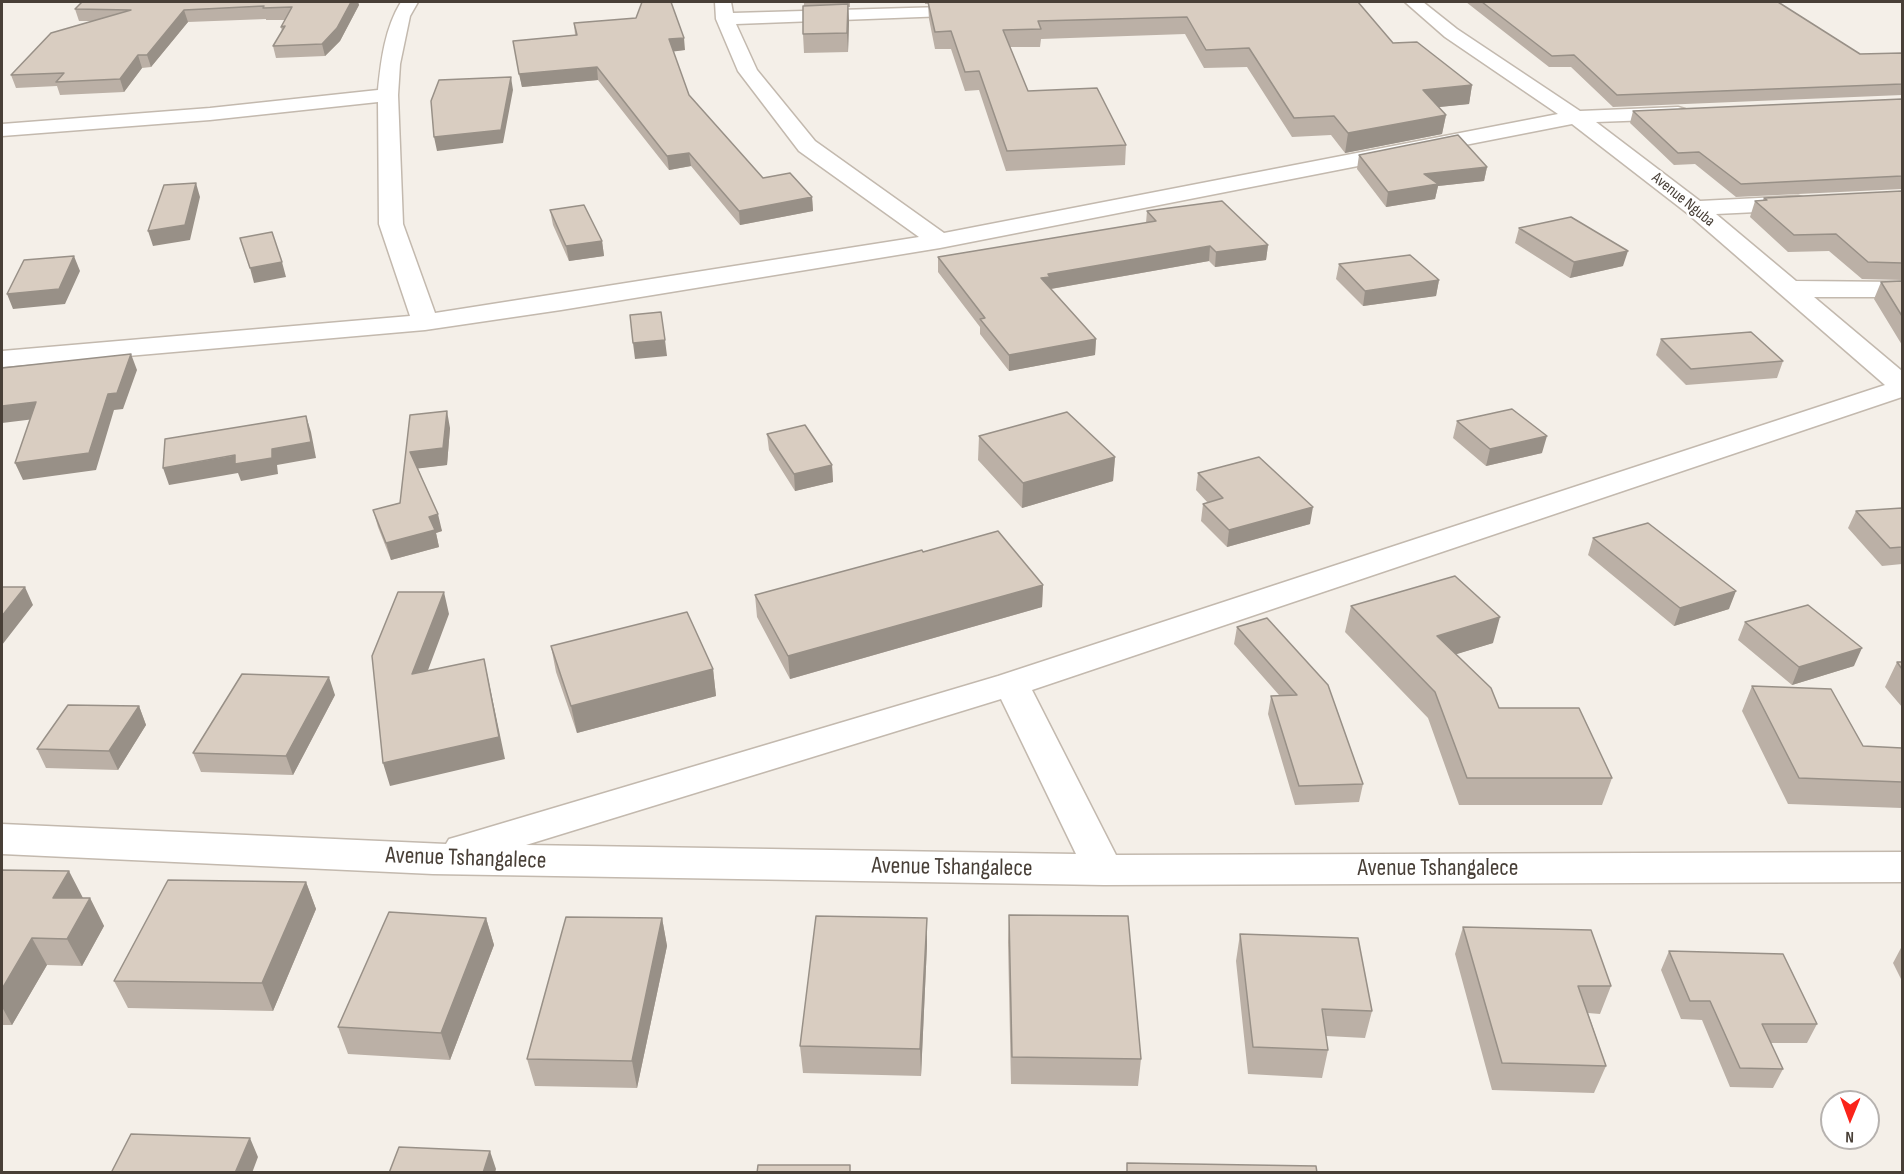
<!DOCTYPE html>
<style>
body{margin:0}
#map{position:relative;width:1904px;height:1174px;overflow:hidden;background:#f4efe8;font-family:"Sofia Sans Condensed",sans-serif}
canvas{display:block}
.frame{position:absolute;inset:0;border:3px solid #483f37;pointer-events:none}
.north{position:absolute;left:1820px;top:1090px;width:60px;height:60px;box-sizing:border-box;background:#fff;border:2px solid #b6b2af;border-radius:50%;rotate:181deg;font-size:16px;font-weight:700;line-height:24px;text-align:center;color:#483f37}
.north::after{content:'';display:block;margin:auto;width:21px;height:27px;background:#fa241a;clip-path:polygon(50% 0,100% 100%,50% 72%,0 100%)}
</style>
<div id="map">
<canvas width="1904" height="1174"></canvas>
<div class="frame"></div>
<div class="north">N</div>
</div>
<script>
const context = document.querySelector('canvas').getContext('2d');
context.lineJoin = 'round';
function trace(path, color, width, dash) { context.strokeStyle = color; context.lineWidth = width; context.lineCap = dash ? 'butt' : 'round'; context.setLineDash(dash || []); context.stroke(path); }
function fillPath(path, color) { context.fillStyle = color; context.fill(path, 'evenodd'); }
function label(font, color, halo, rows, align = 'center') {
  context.font = font + ' "Sofia Sans Condensed",sans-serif'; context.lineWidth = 5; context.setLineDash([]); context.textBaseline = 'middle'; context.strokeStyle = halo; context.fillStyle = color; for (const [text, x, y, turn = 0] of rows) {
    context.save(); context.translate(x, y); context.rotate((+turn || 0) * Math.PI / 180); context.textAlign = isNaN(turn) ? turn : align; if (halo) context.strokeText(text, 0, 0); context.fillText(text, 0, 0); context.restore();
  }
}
const minor = new Path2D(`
 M401,2H418L410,16L400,64L398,95L403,224L435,313L919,237L799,151L738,71L716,19L715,2H731L733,13L979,6L982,10L979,14L973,15L736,24L757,70L815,141L944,233L1558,114L1445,37L1405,2H1423L1457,29L1580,111L1678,107L1685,109L1688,113L1685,117L1678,119L1596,122L1700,201L1798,196L1806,198L1809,203L1806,208L1798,210L1716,214L1796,281L1902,282V297H1814L1902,371V397L1032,690L1116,855L1902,852V882L1104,885L433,874L2,854V824L446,844L449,839L463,835L998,676L1885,385L1687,213L1572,124L940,248L561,310L425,330L2,367V351L410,316L379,224L378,102L210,120L2,136V124L210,108L378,90C381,60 385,28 401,2ZM1001,699L1076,854L526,845Z`);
trace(minor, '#c3b9ae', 3);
fillPath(minor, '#fff');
fillPath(new Path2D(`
 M82,2H358L359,5L340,41L325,56L276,58L273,46L282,31L281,27L285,20H266V19L188,22L151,67L142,68L124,92L60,95L57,86L16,88L11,75L92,21H79L75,9Z
 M804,2H850V7H848L849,22L848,52L804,53L803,34Z
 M925,2H1358L1393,43L1472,85L1469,104L1439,107L1446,115L1442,134L1345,153L1331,135L1292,137L1247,67L1204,68L1185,34L1041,39L1040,47H1010L1028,91L1126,145L1125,165L1006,171L979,90L965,91L951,49H935L929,19L928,4H925Z
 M1466,2H1778L1860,54L1902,53V95L1613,107L1571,67H1549Z
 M574,23L685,50L673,51L689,95L763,178L812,197L813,211L740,225L691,166L669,170L598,80L522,87L513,41L575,35Z
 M1902,99V190V189L1736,197L1695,164L1674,165L1630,123L1633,111Z
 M1359,155L1487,167L1484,181L1438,186L1435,199L1386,207L1357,169Z
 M1902,191V280L1862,279L1829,251L1788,252L1750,217L1755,201L1763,200L1764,198Z
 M550,210L602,241L604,256L569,261L553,225Z
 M1147,211L1268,245L1266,260L1215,267L1209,261L1051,289L1096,339L1095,355L1009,371L980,334V327L938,272V257L1146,223Z
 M1519,228L1623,266L1570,278L1515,243Z
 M1339,264L1439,280L1436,296L1363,306L1336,279Z
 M1902,281V345L1874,299L1881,282Z
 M1661,339L1783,361L1777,378L1686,385L1656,355Z
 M410,415L450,428L447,465L418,468L442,531L436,533L439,547L391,560L378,527L373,510L400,503Z
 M1457,421L1542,453L1486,466L1453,438Z
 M767,434L832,465L833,482L795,491L769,450Z
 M979,436L1115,457L1113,481L1022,508L978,460Z
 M1198,473L1310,524L1227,547L1201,521L1203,504L1208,503L1196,490Z
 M1902,508V564L1882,566L1848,528L1856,511Z
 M1593,538L1729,609L1674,626L1588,555Z
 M1043,585L1042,607L790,679L757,617L755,595Z
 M1351,606L1493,643L1456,654L1499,708L1612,778L1602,805H1459L1428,718L1345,632Z
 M1267,618L1363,784L1359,802L1295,805L1268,714L1271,696L1279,695L1234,644L1237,627Z
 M1745,622L1854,666L1792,685L1738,640Z
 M551,646L713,669L716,696L577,733L556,672Z
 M1897,662H1902V707L1885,687Z
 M1752,686L1863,746L1902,748V808L1788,804L1742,711Z
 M335,695L293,775L201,772L193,753Z
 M139,706L146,725L118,770L46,768L37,749Z
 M2,870L82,898H90L104,926L82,966L47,965L12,1025H2Z
 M306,882L316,909L273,1011L128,1008L114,981Z
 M1009,915L1141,1059L1138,1086L1011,1084L1008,942Z
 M486,918L494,945L450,1060L348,1054L338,1027Z
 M662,918L667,946L637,1088L535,1086L527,1059Z
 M1463,927L1611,986L1600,1014L1588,1013L1606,1066L1594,1093L1492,1090L1455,954Z
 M1240,934L1372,1011L1365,1038L1326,1036L1328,1050L1322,1078L1248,1074L1236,961Z
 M927,945L921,1076L803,1073L800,1046Z
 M1902,946V981L1893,963Z
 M1669,951L1817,1024L1807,1043H1770L1783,1069L1773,1088L1730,1087L1702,1020L1681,1019L1661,970Z`), '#bbb0a6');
fillPath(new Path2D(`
 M351,2H358L359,5L340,41L325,56L322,44Z
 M848,4L849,22L848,52L847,33Z
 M184,10L188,22L151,67L147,55Z
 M684,38L685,50L670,52L669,39Z
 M138,55L142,68L124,92L120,79Z
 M597,67L598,80L522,87L519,74Z
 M511,77L513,90L503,143L437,151L434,137Z
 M1472,85L1469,104L1420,109L1423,90Z
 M1446,115L1442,134L1345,153L1348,133Z
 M689,153L691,166L669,170L667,156Z
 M1487,167L1484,181L1438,186L1435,199L1386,207L1388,192L1424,174Z
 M196,183L200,197L190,240L153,246L148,231Z
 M812,197L813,211L740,225L739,211Z
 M602,241L604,256L569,261L566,246Z
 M1268,245L1266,260L1215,267L1216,252Z
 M1210,246L1209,261L1050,289L1041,278L1048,274Z
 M1628,251L1623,266L1570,278L1574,262Z
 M74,256L80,271L65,304L13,309L7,294Z
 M282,262L286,277L254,283L250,268Z
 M1439,280L1436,296L1363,306L1365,291Z
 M1096,339L1095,355L1009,371V355Z
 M665,340L667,356L635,359L633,343Z
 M131,354L137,370L123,409L114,410L96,470L23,480L15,463L108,394Z
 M36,402L43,418L2,423V406Z
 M447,411L450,428L447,465L414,469L410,452Z
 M306,416L311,432L316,458L277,465L278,474L241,481L238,473L169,485L163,468L272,449Z
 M1547,436L1542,453L1486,466L1490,449Z
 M1115,457L1113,481L1022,508L1023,483Z
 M832,465L833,482L795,491L794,474Z
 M1313,507L1310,524L1227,547L1229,530Z
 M438,514L442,531L436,533L439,547L391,560L386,543L429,517Z
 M1043,585L1042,607L790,679L788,656Z
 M25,587L33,605L2,645V616Z
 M1736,591L1729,609L1674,626L1680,608Z
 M444,592L449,614L418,697L412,674Z
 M1500,617L1493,643L1431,662L1437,636Z
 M1862,648L1854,666L1792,685L1799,667Z
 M484,659L505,759L390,786L383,763Z
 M713,669L716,696L577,733L571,706Z
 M329,677L335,695L293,775L286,756Z
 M139,706L146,725L118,770L109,751Z
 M69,871L83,898H53Z
 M306,882L316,909L273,1011L262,983Z
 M90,898L104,926L82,966L67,939Z
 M486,918L494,945L450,1060L441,1033Z
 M662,918L667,946L637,1088L632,1061Z
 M927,918V945L921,1076L920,1049Z
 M32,938L47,965L12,1025L2,1007V989Z
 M250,1138L258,1157L252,1173H235Z
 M490,1151L496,1169L495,1173H483Z`), '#989087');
const building = new Path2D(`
 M82,2H351L337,28L322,44L273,46L285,26L281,27L292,7L263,8L264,6L184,10L147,55H138L120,79L56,82L64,73L11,75L51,33L131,10L75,9Z
 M642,2H671L684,38L669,39L689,95L763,178L790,173L812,197L739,211L689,153L667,156L597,67L519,74L513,41L577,35L574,23L636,18Z
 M928,2H1358L1393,43L1417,42L1472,85L1423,90L1446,115L1348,133L1334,116L1294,118L1249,48L1206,50L1187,17L1038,21L1041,29L1003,30L1028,91L1097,88L1126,145L1007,151L979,71L965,72L951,31L935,32Z
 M1482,2H1778L1860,54L1902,53V84L1617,95L1574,55L1552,56Z
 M848,4L847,33L803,34V6Z
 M511,77L501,130L434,137L431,101L439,80Z
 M1902,99V176L1741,184L1699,152L1678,153L1633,111Z
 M1458,135L1487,167L1424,174L1438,184L1388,192L1359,155Z
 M196,183L185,225L148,231L164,185Z
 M1902,191V263L1868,262L1836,234L1794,235L1755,201L1767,200L1764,198Z
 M1222,201L1268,245L1216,252L1210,246L1048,274L1050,277L1041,278L1096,339L1009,355L980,319L985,318L938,257L1156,221L1147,211Z
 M584,205L602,241L566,246L550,210Z
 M1571,217L1628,251L1574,262L1519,228Z
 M272,232L282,262L250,268L240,238Z
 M1410,255L1439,280L1365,291L1339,264Z
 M74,256L59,289L7,294L24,260Z
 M1902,281V316L1881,282Z
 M661,312L665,340L633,343L630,315Z
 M1751,332L1783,361L1691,369L1661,339Z
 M131,354L117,393L108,394L89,453L15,463L36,402L2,406V368Z
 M1512,409L1547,436L1490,449L1457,421Z
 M447,411L443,448L410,452L438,514L429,517L435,530L386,543L373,510L400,503L410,415Z
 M1067,412L1115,457L1023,483L979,436Z
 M306,416L311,442L272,449V458L235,464V455L163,468L165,439Z
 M805,425L832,465L794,474L767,434Z
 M1259,457L1313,507L1229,530L1203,504L1223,498L1198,473Z
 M1902,508V547L1890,548L1856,511Z
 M1648,523L1736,591L1680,608L1593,538Z
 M998,531L1043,585L788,656L755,595L922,550L923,552Z
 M1455,576L1500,617L1437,636L1491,688L1499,708H1579L1612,778H1467L1435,692L1351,606Z
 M2,587H25L2,616Z
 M398,592H444L412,674L484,659L499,737L383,763L372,656Z
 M1808,605L1862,648L1799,667L1745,622Z
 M687,612L713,669L571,706L551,646Z
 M1267,618L1328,685L1363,784L1299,786L1271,696L1297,695L1237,627Z
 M1897,662H1902V669Z
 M242,674L329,677L286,756L193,753Z
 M1752,686L1831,689L1863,746L1902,748V782L1799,778Z
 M68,705L139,706L109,751L37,749Z
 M2,870L69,871L53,898H90L67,939L32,938L2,989Z
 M168,880L306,882L262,983L114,981Z
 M389,912L486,918L441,1033L338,1027Z
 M1009,915L1128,916L1141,1059L1012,1057Z
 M816,916L927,918L920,1049L800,1046Z
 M566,917L662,918L632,1061L527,1059Z
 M1463,927L1591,930L1611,986H1578L1606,1066L1502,1063Z
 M1240,934L1358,938L1372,1011L1322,1009L1328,1050L1253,1047Z
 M1669,951L1783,954L1817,1024H1762L1783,1069L1740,1068L1710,1001H1690Z
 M131,1134L250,1138L235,1173H111Z
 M399,1147L490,1151L483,1173H389Z
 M1127,1163L1316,1166L1317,1173H1127Z
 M758,1165H850V1173H757Z`);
fillPath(building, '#d9cdc1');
trace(building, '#989087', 1.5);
label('16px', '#483f37', '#fff', [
 ["Avenue Nguba",1683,200,39]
]);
label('24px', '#483f37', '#fff', [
 ["Avenue Tshangalece",466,859,2],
 ["Avenue Tshangalece",952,868,1],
 ["Avenue Tshangalece",1438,869]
]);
</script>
